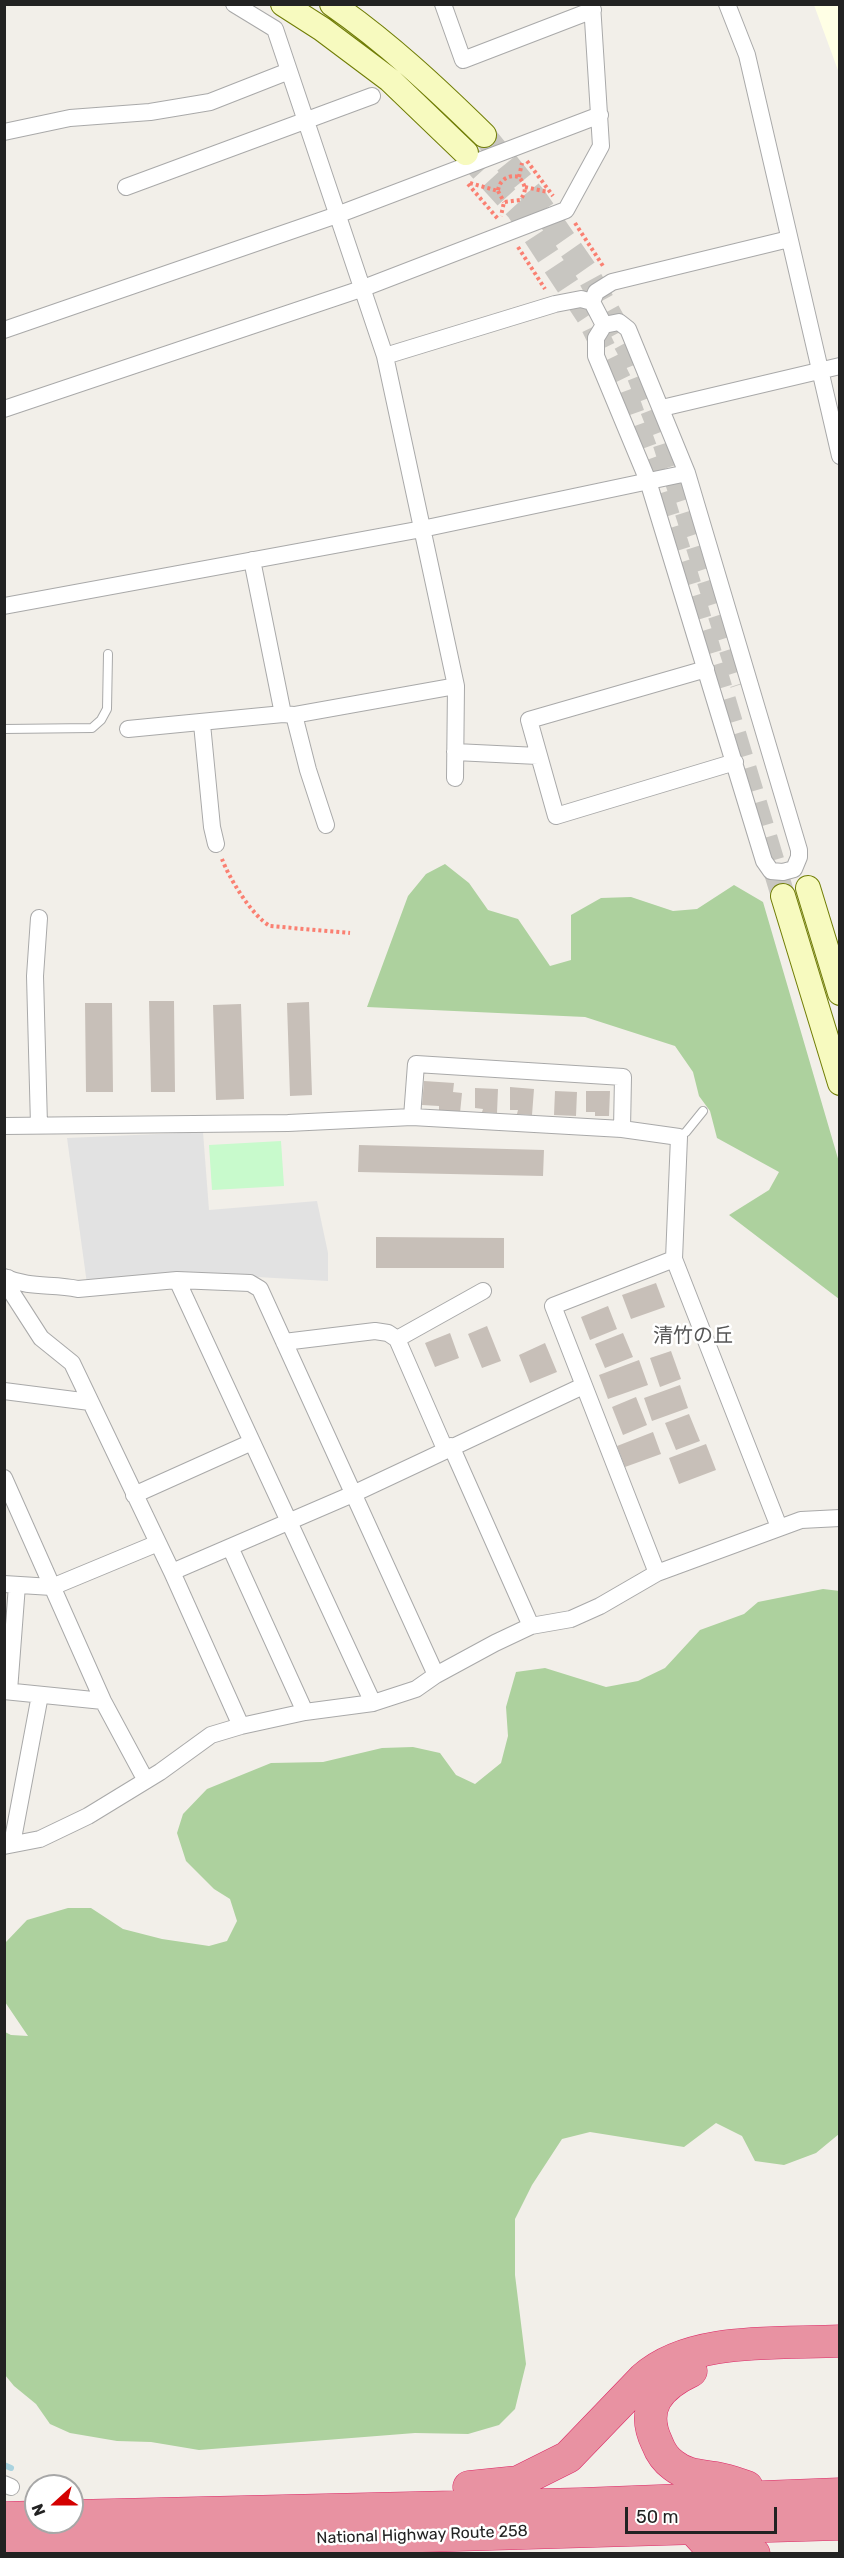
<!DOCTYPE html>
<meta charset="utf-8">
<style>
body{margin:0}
#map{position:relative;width:844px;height:2558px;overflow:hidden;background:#f2efe9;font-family:Rubik,sans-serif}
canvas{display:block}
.frame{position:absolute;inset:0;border:6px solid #222;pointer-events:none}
.north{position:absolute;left:24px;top:2474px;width:60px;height:60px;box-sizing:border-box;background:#fff;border:2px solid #a7a7a7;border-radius:50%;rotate:249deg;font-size:16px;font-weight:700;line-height:24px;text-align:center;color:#222}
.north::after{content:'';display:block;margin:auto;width:21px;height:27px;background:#d40000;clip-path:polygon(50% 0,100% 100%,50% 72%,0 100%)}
.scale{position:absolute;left:625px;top:2507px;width:152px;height:27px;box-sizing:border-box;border:3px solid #222;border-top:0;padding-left:8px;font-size:18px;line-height:21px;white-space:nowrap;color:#222;-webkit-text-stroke:4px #fff;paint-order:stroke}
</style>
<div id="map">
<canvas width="844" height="2558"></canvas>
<div class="frame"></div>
<div class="north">N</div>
<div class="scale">50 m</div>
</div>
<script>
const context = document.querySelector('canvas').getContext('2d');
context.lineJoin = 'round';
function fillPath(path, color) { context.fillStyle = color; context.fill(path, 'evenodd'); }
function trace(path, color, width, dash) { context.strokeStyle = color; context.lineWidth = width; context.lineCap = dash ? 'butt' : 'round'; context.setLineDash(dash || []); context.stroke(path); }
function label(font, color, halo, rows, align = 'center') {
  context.font = font + ' Rubik,"Noto Sans JP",sans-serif'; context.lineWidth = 5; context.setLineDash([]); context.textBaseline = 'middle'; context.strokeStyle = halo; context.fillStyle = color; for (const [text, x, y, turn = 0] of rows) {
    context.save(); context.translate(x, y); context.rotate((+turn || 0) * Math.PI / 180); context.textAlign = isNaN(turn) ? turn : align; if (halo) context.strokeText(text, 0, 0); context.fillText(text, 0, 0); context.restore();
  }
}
fillPath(new Path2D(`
 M814,5H839V73Z`), '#ffffe5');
fillPath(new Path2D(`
 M445,864L469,883L488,910L518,919L550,966L571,960V915L601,898L631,897L673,911L697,909L734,885L763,902L839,1162V1299L729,1215L769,1190L779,1172L717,1138L710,1111L699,1096L693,1072L675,1046L585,1017L367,1007L408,896L426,874Z
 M823,1589L840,1591L839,2134L816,2153L784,2165L755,2161L742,2136L716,2123L684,2147L590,2132L562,2139L532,2185L515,2219V2275L526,2364L515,2409L499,2425L468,2434L415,2433L199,2450L151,2442L117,2441L70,2433L50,2424L36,2404L14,2386L5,2375V2032L11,2035L28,2036L5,2002V1943L27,1920L68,1908H91L123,1929L162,1939L209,1946L227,1941L237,1921L230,1899L214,1889L186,1861L177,1833L183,1814L207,1789L271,1763L323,1762L382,1748L413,1747L440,1753L456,1775L475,1784L501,1763L508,1736L506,1707L516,1672L545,1668L606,1687L638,1681L665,1668L700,1630L744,1614L758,1602Z`), '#add19e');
fillPath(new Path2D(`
 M281,1141L284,1186L212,1190L209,1145Z`), '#c8facc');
fillPath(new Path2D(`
 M203,1132L209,1210L317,1201L328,1253V1281L186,1273L87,1284L67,1138Z`), '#e2e2e2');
trace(new Path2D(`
 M4,2465L11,2468`), '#aad3df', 6);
fillPath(new Path2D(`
 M149,1001H174L175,1092H151Z
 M309,1002L312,1095L290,1096L287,1003Z
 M85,1003H112L113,1092H86Z
 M241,1004L244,1099L216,1100L213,1005Z
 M424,1081L454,1083L453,1092L462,1093L460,1113L439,1112V1106L422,1105Z
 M510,1087L534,1089L532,1115L517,1114L518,1110H510Z
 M475,1088L498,1089L497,1113L482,1112L483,1109L475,1108Z
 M555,1091L577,1092L576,1116L554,1115Z
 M586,1091H610L609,1116H595V1112H586Z
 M359,1145L544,1150L543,1176L358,1172Z
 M376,1237L504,1238V1268H376Z
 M656,1283L665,1307L631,1319L622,1295Z
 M608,1306L617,1329L590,1340L581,1317Z
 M487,1326L501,1361L482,1368L468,1334Z
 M450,1333L459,1358L435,1367L425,1343Z
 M623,1333L633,1357L605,1368L595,1344Z
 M545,1343L557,1372L530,1383L519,1355Z
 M671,1351L681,1379L660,1387L650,1358Z
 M639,1360L648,1385L608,1399L599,1375Z
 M680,1385L688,1408L652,1421L644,1398Z
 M636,1397L647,1425L623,1435L612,1407Z
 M689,1414L700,1441L676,1450L665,1423Z
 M653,1432L661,1454L625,1467L617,1446Z
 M706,1444L716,1470L679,1484L669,1458Z`), '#c7bfb8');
trace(new Path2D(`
 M484,135L535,198L586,271L628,348L662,435L742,684
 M466,153L518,210L588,316L624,390L657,481L686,574L783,896`), '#c8c6c1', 24, [24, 12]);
const lane = new Path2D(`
 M4,729L92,728L101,720L107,709L108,654
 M679,1137L686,1132L703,1111`);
const street = new Path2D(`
 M234,4L275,29L385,356L456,686L294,715L283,714L252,560
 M443,4L463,60L593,10
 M727,4L747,55L840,456
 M4,132L70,118L150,112L210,102L289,71
 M126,187L372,96
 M619,322L628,329L687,473L799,850V857L794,869L783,872L771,871L764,861L648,481L596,356V338L604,325Z
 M604,325L592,302L596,292L612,282L789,239
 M4,330L337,215L600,115
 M385,356L555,304L581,299L592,302
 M662,408L840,366
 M4,409L361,289L566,210L601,146L592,4
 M4,606L422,529L687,473
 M706,669L529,720L556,816L735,762
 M294,715L308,770L326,825
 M202,724L212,827L216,844
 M128,729L283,714
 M455,752L538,756
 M455,778L456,686
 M412,1117L416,1064L623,1077L622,1129
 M39,1125L35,976L39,918
 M4,1126L288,1123L412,1117L622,1129L679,1137L674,1259L779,1527
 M4,1277C31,1289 52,1283 78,1289L177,1280L250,1283L260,1289L436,1675
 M8,1278L12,1293L41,1338L72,1363L172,1572L241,1726
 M177,1280L373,1703
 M397,1339L483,1291
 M284,1342L375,1331L388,1333L397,1339L445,1449
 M4,1391L90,1402
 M451,1446L531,1626
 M4,1478L103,1701L145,1779
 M134,1495L252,1442
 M230,1547L305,1712
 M172,1572L353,1494L583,1386
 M657,1573L553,1306L674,1259
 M4,1584L52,1587L158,1543
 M4,1691L103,1701
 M9,1691L17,1585
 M12,1844L40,1695
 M4,1846L40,1839L88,1816L160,1772L211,1735L241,1726L305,1712L373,1703L416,1689L436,1675L495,1643L531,1626L571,1619L600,1606L657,1573L801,1520L840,1518
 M4,2484L11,2487`);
const secondary = new Path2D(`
 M283,4L322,29L390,80L466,153
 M332,4C388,43 436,88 484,135
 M808,888L840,993
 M783,896L840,1083`);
const highway = new Path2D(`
 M691,2371C659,2386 640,2408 657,2443C660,2451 666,2460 673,2465C688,2477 703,2475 721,2479C730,2481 739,2484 747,2487
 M469,2487L518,2482L568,2457L644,2378C691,2336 779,2344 840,2341
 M72,2516L581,2504L840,2494
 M4,2518L36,2517
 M697,2533L708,2545L730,2547L754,2554
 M4,2548L840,2524`);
trace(lane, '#a9a9a9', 10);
trace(street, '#a9a9a9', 18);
trace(secondary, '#707d05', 26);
trace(highway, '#dc2a67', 33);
trace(new Path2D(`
 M527,161L553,196
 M519,177L522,163
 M470,183L498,191C499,180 509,174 519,177C526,186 527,191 520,200L504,202L501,216
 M468,184L498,219
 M525,187L548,192
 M498,191L504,202
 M575,223L603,266
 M518,247L545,289
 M222,859C229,878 252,916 270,926L350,933`), '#fa8072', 4, [3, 3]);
trace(lane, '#fff', 8);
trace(street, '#fff', 16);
trace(secondary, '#f7fabf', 24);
trace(highway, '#e892a2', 32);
label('16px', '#222', '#fff', [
 ["National Highway Route 258",422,2535,-2]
]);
label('20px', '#555', '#fff', [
 ["清竹の丘",693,1336]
]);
</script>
